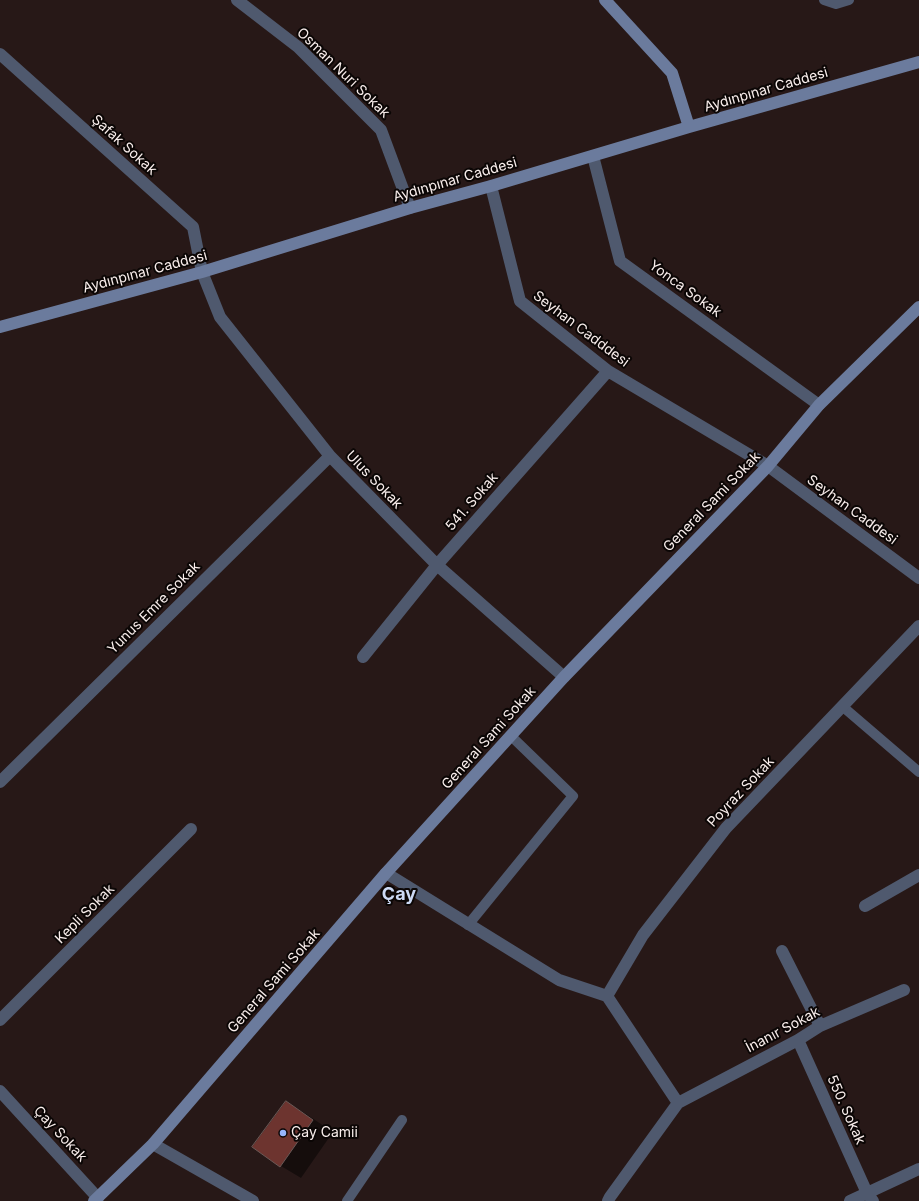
<!DOCTYPE html>
<meta charset="utf-8">
<style>
body{margin:0}
canvas{display:block;background:#271817}
</style>
<canvas width="919" height="1201"></canvas>
<script>
const context = document.querySelector('canvas').getContext('2d');
context.lineJoin = 'round';
function fillPath(path, color) { context.fillStyle = color; context.fill(path, 'evenodd'); }
function trace(path, color, width, dash) { context.strokeStyle = color; context.lineWidth = width; context.lineCap = dash ? 'butt' : 'round'; context.setLineDash(dash || []); context.stroke(path); }
function label(font, color, halo, rows, align = 'center') {
  context.font = font + ' Inter,sans-serif'; context.lineWidth = 4; context.setLineDash([]); context.textBaseline = 'middle'; context.strokeStyle = halo; context.fillStyle = color; for (const [text, x, y, turn = 0] of rows) {
    context.save(); context.translate(x, y); context.rotate((+turn || 0) * Math.PI / 180); context.textAlign = isNaN(turn) ? turn : align; if (halo) context.strokeText(text, 0, 0); context.fillText(text, 0, 0); context.restore();
  }
}
fillPath(new Path2D(`
 M286,1102L306,1114L333,1132L301,1178L281,1166Z`), '#0007');
const building = new Path2D(`
 M286,1101L313,1120L280,1167L252,1147Z`);
fillPath(building, '#6d342f');
trace(building, '#6a5855', 1);
trace(new Path2D(`
 M824,0L836,4L849,0
 M842,706L919,772
 M468,925L573,796L511,736
 M347,1201L402,1120`), '#4f596e', 10);
trace(new Path2D(`
 M237,0L298,47L381,130L410,208
 M0,54L193,227L202,272L220,317L330,456L437,565L564,677
 M593,156L620,261L819,405
 M491,186L520,301L608,371L768,466L919,578
 M363,657L437,565L608,371
 M0,782L330,456
 M386,873L559,980L607,996L678,1103L610,1197L608,1201
 M865,906L919,875
 M782,951L820,1026
 M607,996L643,935L726,828L919,626
 M0,1020L191,829
 M798,1040L867,1193L873,1201
 M0,1091L98,1198
 M678,1103L798,1040L820,1026L904,990
 M153,1144L253,1201
 M850,1201L919,1169`), '#4f596e', 12);
trace(new Path2D(`
 M605,0L672,73L689,127
 M0,327L202,272L410,208L491,186L689,127L919,62
 M94,1201L153,1144L386,873L564,677L768,466L819,405L919,307`), '#6b7b9d', 12);
for (const [x, y, r, color] of [
 [283,1133,4,"#97b6fd"]
]) { const dot = new Path2D(); dot.arc(x, y, r, 0, 2 * Math.PI); context.fillStyle = color; context.fill(dot); trace(dot, '#0b0605', 1.5); }
label('14px', '#f9eeec', '#0b0605', [
 ["Osman Nuri Sokak",343,73,44],
 ["Aydınpınar Caddesi",766,90,-16],
 ["Şafak Sokak",124,145,42],
 ["Aydınpınar Caddesi",455,180,-16],
 ["Aydınpınar Caddesi",145,272,-15],
 ["Yonca Sokak",685,289,36],
 ["Seyhan Cadddesi",581,329,37],
 ["Ulus Sokak",374,480,46],
 ["541. Sokak",472,502,-49],
 ["General Sami Sokak",712,502,-46],
 ["Seyhan Caddesi",852,510,36],
 ["Yunus Emre Sokak",154,608,-45],
 ["General Sami Sokak",489,738,-48],
 ["Poyraz Sokak",741,792,-47],
 ["Kepli Sokak",85,914,-45],
 ["General Sami Sokak",274,981,-49],
 ["İnanır Sokak",783,1030,-28],
 ["550. Sokak",846,1110,66],
 ["Çay Sokak",60,1134,47]
]);
label('14px', '#f9eeec', '#0b0605', [
 ["Çay Camii",291,1133]
], 'left');
label('bold 18px', '#cddaf5', '#0b0605', [
 ["Çay",399,895]
]);
</script>
